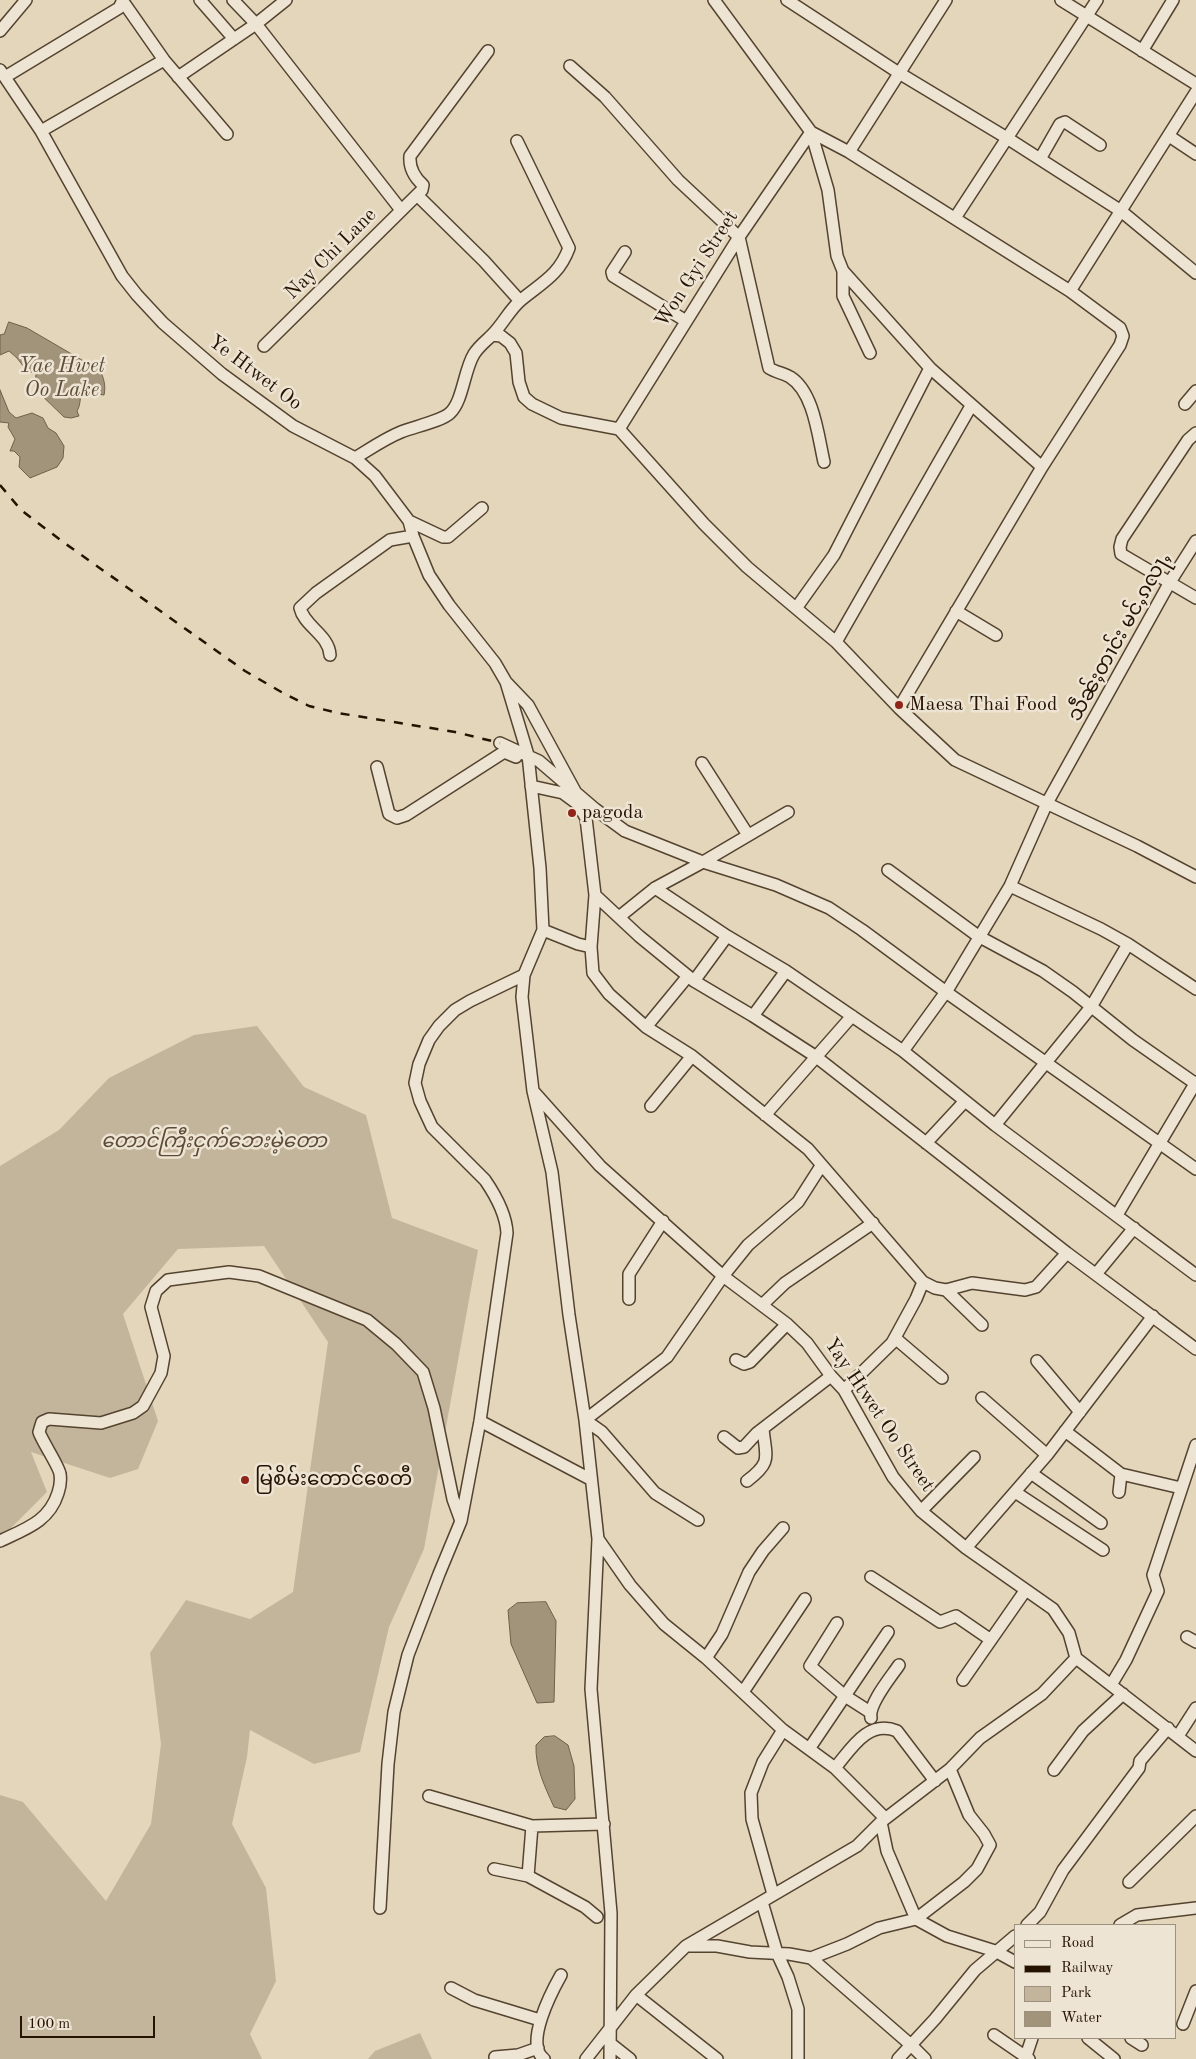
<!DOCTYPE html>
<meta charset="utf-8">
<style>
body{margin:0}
#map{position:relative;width:1196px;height:2059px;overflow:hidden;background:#e3d6bb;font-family:"Old Standard TT",serif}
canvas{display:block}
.legend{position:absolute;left:1014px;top:1924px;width:162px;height:115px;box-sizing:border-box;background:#ede4d3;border:1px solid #9d907f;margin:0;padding:6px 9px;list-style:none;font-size:15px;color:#251200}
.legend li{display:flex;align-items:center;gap:10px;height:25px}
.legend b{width:25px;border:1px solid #9d907f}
.scale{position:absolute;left:20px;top:2016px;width:135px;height:22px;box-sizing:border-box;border:2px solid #251200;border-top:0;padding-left:6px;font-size:15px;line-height:18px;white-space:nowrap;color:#251200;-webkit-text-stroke:4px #ede4d3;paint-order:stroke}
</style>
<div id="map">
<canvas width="1196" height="2059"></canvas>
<ul class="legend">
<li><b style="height:6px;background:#ede4d3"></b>Road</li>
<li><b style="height:6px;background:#251200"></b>Railway</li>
<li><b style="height:14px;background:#c3b59b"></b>Park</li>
<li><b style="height:14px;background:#a2937b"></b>Water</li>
</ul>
<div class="scale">100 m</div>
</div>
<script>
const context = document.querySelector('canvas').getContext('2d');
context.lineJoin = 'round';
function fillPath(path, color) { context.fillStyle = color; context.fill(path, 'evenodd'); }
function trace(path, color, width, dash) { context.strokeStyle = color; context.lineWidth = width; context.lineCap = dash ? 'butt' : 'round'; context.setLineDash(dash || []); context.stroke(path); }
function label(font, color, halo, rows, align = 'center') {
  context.font = font + ' "Old Standard TT","Noto Sans Myanmar",serif'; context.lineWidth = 5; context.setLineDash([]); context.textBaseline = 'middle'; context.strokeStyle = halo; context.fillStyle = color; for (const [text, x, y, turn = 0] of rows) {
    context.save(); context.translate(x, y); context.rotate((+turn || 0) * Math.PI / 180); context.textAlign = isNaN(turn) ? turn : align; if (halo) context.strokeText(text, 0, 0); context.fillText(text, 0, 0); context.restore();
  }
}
fillPath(new Path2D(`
 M257,1026L304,1087L366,1115L392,1218L478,1250L424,1549L389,1627L360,1752L314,1764L250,1730L247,1757L232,1824L266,1888L276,1981L250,2034L262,2059H0V1795L23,1802L106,1901L151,1824L161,1744L150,1653L186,1600L250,1619L293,1592L328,1342L264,1246L178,1249L123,1314L158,1421L138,1469L110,1478L31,1452L47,1492L0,1539V1166L59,1130L109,1078L194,1035Z
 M420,2033L432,2059H368L375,2051Z`), '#c3b59b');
const water = new Path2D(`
 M9,322L27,328L99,370C104,376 106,387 104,395L83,392C79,398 81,405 77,411L79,416L71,418L64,417L35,389L36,373L27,371L17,358L9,351L0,355V335L4,334Z
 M0,390L9,412L16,418L32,413L43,418L48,428L56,433L64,446L63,458L57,467L30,478L19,467L20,457L14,451H10L15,439L8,427L9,423L0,422Z
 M546,1602L556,1621L554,1702L537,1703L511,1644L508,1610L517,1603Z
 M555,1736L568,1745L574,1766L575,1799L566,1810L554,1807C545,1787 535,1767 536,1745L544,1737Z`);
fillPath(water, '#a2937b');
trace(water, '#705f4a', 1);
const minor = new Path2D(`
 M122,0L164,60L227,134
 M200,0L234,39
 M233,0L256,24L401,210
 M714,0L811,132L828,190L837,256L843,271L930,368L1042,467
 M787,0L899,73L1007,138L1121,211L1196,273
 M1061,0L1196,84
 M0,31L26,0
 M1142,51L1173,0
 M570,66L605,97L678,180L739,237L769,368C775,372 783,373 790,377C814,392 818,436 824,462
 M0,70L41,131L122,276L137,295L163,323L222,374L293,426L355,458L375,476L409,521L413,536L429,575L449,605L495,663L506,682L528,755L540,868L543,930L524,975L522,997L533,1091L552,1172L569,1315L585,1420L598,1539L591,1689L611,1913L610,2059
 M5,77L119,8L123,0
 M178,77L256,24L286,0
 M41,131L164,60
 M811,132L849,152L1070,291L1120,328L1123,336L1120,345L1042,467L899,708
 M1169,136L1196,154
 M849,152L946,0
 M1040,159L1060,124L1065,122L1100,145
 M417,195L484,261L520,301
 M955,218L1097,0
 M625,252L612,272L613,276L686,321
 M843,271V296L870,353
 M1070,291L1196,92
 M492,335L501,336L510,343L516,353L519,382L524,397L532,404L561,418L619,429L704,524L747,567L836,642L899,708L955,760L1137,846L1196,877
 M264,346L422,190L423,185C414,177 409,168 410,156L488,51
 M1185,404L1196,391
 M619,429L739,237L811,132
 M1196,433L1188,440L1122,539L1120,547L1121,554L1196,598
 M355,458C370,449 384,439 401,432C413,427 442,421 450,413C463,401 464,370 474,354C479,346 486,341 492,335C503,324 510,309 521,300C543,282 559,275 569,248L517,141
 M409,521L443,537H448L482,508
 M797,607L834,555L930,368
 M956,611L996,635
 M836,642L971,406
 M330,655C329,635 304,626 300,608L316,593L390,540L413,536
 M507,683L528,705L576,793L578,804L586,818L595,895L639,936L694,981L753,1016L815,1056L1067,1253L1196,1349
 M500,743L539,761L595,809L625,831L703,862L776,885L829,908L862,930L946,992L1196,1169
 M702,763L748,835
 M377,767L389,814L397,818L406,815L504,752L516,757
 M531,786L563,793L578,804
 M888,870L978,936L1043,971L1073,992L1133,1040L1196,1084
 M1010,886L1101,929L1128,944L1196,989
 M655,888L727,936L786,971L903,1051L995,1125L1196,1275
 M595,895L591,947L593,973L609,994L646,1027L692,1056L808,1149L923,1282
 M619,917L655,888L703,862L788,812
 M543,930L578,944L591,947
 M694,981L727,936
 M753,1016L786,971
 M646,1027L688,976
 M903,1051L948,989L1010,886L1047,803L1170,582L1196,541
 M534,1092L600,1166L723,1276L787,1324L807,1343L831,1376L844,1390L893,1477L906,1493L921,1511L966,1548L1053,1609L1069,1633L1076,1658L1196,1751
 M651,1106L692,1056
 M765,1115L852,1016
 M995,1125L1091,1007L1128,944
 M926,1143L965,1101
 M1117,1215L1196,1082
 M1096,1274L1134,1228
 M946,1290L982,1325
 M629,1299V1274L663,1221
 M762,1305L785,1283L873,1223
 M895,1338L942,1378
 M736,1360L744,1364L750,1362L787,1324
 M1037,1361L1080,1412
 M844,1390L892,1343L916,1299L923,1282L935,1288L946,1290L972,1283L1025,1290L1036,1287L1067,1253
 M982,1398L1047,1455
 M480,1421L590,1479
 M1065,1431L1121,1474L1181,1488
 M724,1437L738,1448L744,1447L757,1433L831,1376
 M1031,1473L1101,1523
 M747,1481C772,1462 766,1458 763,1429
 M1015,1492L1103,1550
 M1119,1492L1121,1474
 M921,1511L974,1457
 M698,1520L655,1493L602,1432L585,1420L667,1357L723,1276L748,1245L798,1202L821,1166
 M598,1539L630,1585L664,1624L706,1658L783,1730L835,1768L885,1818
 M0,1541C25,1529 49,1522 58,1493C60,1487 61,1480 60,1474C59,1466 43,1443 39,1432L42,1422L49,1419L101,1423L133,1413L143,1406L161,1373L164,1356L151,1307L156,1291L168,1280L229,1272L259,1276L367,1320L396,1344L423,1372L434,1408L453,1499L461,1521
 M966,1548L1047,1455L1153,1316
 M871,1577L940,1622L956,1616L991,1640
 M837,1623L810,1666L845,1696L870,1712
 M1187,1637L1196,1642
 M706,1658L722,1634L749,1572L763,1551L783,1528
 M963,1680L1025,1591
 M1111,1685L1126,1660L1158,1591L1153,1575L1196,1445
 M743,1692L805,1599
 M871,1718C868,1704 891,1677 899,1665
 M1178,1736L1196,1708
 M809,1749L888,1632
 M835,1768C851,1749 868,1719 897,1731L935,1781
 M1054,1770L1083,1731L1123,1694
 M429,1796L532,1826L604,1824
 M881,1822L887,1851L916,1919L947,1936L995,1951L1015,1962
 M494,1869L528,1876L585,1907L597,1917
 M528,1876L532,1826
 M1129,1882L1196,1816
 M773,1894L752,1819L751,1793L763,1762L783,1730
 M762,1902L777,1953L788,1977L798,2009V2059
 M380,1908L388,1764L394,1712L408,1655L439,1574L461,1521L480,1421L507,1233C506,1214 496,1196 485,1180L432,1127L420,1101L415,1083L419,1064L429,1040L439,1026L455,1010L470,1001L524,975
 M1027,1925L1040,1912L1063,1870L1139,1768L1140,1761L1168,1728
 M1120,1925L1137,1915L1196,1908
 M688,1946H717L750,1952L789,1954L811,1958L847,1944L879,1928L916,1919L964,1882L977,1869L990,1845L984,1834L969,1815L950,1769
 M811,1958L911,2045L925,2059
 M451,1988L474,2000L540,2020
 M636,1995L717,2059
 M1183,2024L1196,1991
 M994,2035L1029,2059
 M1088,2038L1114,2059
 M1131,2038L1142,2045
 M611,2044L630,2059
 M1026,2056L1032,2038
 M495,2057L518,2055L538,2048
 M544,2059C524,2044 552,1991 561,1975
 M586,2059L636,1995L686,1946L857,1846L881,1822L950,1769L980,1738L1042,1694L1076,1658
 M898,2059L935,2019L975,1970L1015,1936`);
trace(minor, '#54432f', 14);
trace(minor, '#ede4d3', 11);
trace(new Path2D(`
 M0,485L21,510L63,542L245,671L283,693L309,706L338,713L455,732L500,743`), '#251200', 2.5, [9, 9]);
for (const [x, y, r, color] of [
 [899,705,5,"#8f2418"],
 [572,813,5,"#8f2418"],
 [245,1480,5,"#8f2418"]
]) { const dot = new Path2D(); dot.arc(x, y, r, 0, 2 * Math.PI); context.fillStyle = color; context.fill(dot); trace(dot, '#ede4d3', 2); }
label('20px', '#251200', '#ede4d3', [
 ["Nay Chi Lane",331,254,-45],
 ["Won Gyi Street",697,269,-57],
 ["Ye Htwet Oo",255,373,37],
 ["သဵၼ်ႈတၢင်း မင်ႇၵလႃႇ",1120,637,-61],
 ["Yay Htwet Oo Street",879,1415,56]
]);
label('20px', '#251200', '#ede4d3', [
 ["Maesa Thai Food",909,705],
 ["pagoda",582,813],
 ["မြစိမ်းတောင်စေတီ",255,1480]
], 'left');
label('italic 20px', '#5c4b36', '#ede4d3', [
 ["တောင်ကြီးငှက်ဘေးမဲ့တော",214,1142]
]);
label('italic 21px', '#5d4c37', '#ede4d3', [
 ["Yae Hwet",62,366],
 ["Oo Lake",62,390]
]);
</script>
